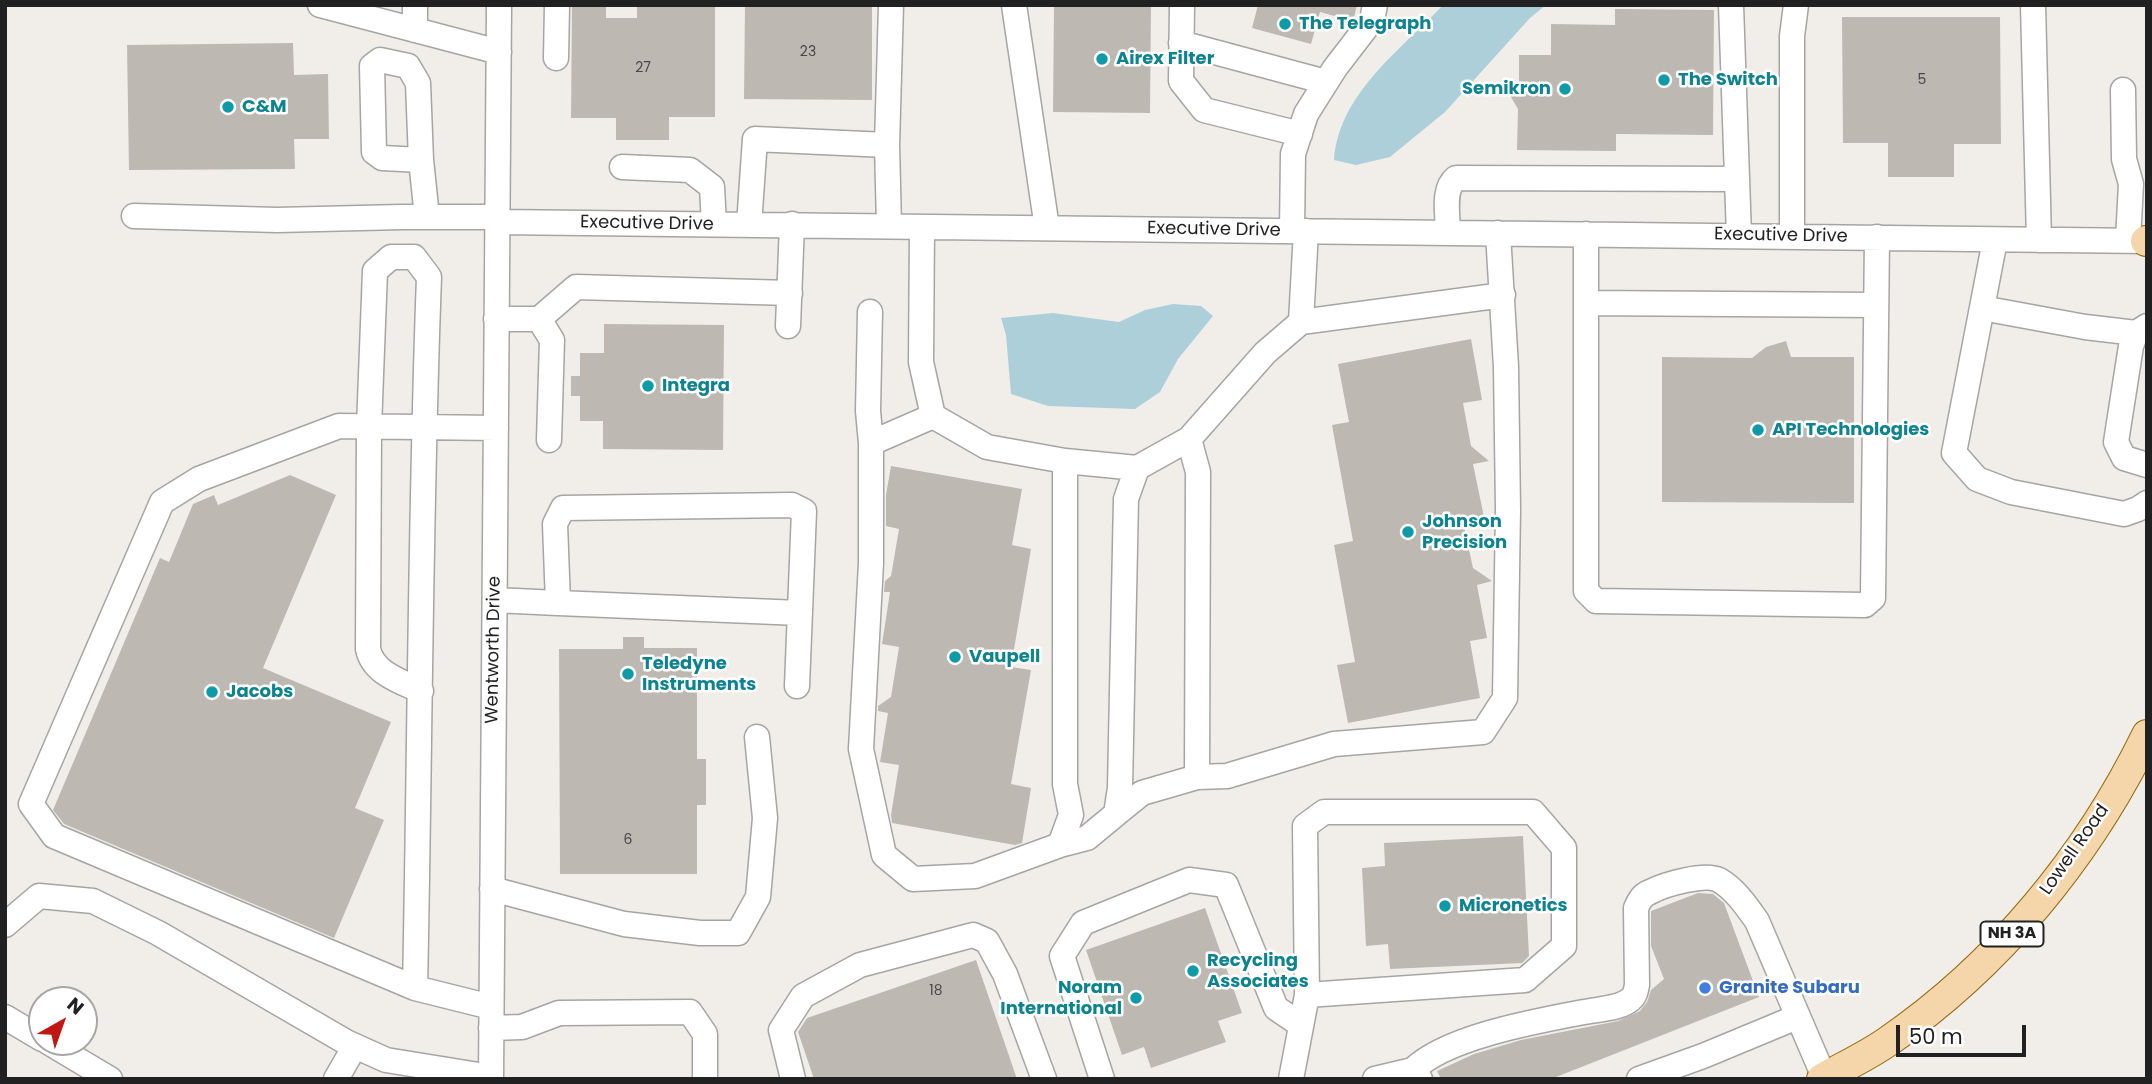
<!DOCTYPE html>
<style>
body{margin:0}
#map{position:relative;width:2152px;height:1084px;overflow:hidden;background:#f1eee9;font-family:Poppins,sans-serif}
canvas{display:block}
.frame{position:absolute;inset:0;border:7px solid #212121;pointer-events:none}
.north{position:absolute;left:28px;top:986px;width:70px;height:70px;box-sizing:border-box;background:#fff;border:2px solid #a6a6a6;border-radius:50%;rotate:40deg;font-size:19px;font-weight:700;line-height:28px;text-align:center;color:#212121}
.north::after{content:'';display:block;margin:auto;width:24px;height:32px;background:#c11611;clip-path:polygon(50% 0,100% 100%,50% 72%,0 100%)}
.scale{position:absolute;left:1896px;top:1025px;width:130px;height:32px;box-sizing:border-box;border:4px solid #212121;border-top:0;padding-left:9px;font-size:21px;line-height:24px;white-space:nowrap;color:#212121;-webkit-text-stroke:5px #fff;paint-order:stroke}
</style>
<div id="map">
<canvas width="2152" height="1084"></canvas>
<div class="frame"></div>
<div class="north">N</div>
<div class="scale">50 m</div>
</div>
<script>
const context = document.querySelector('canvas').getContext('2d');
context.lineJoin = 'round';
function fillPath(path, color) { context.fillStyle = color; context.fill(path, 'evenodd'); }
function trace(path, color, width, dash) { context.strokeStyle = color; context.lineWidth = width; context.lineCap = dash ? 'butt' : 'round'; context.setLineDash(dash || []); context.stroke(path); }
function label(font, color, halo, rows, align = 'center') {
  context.font = font + ' Poppins,sans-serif'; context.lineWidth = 5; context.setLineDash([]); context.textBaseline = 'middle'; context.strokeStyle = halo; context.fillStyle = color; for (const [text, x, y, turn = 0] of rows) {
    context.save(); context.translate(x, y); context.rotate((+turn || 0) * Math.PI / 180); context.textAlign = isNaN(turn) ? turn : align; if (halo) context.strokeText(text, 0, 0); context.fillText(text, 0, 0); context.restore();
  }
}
fillPath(new Path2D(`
 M1443,5H1546L1530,18L1445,112L1390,157L1356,165L1334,160C1339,93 1401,50 1443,5Z
 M1173,304L1201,306L1213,316L1178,359L1160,392L1135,409L1048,406L1011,394L1006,335L1001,318L1053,313L1119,322L1145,310Z`), '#adcfda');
fillPath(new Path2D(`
 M572,5H606V18H637V5H715V117H669V140H616V118H571Z
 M745,5H872V100L744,99Z
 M1054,5H1151L1150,113L1053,112Z
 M1258,5H1357L1353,21L1320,12L1311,44L1252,28Z
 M1615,9L1714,10L1713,135L1616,134V151L1517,150L1518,109L1508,92L1519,86V55H1551V24L1615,25Z
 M1842,17H2000L2001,144H1954V177H1888V143H1843Z
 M293,43L294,75L328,74L329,139H294L295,169L129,170L127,45Z
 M604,324L724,325L723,450L603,449V421H580V396H571V376H580V353H604Z
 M1471,339L1482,400L1463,403L1471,446L1489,461L1473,464L1484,517L1463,522L1473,568L1492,581L1477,585L1487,638L1470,641L1480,698L1348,723L1337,665L1355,662L1334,545L1353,541L1332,425L1349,422L1338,364Z
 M1786,341L1791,357H1854V503L1662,502V357L1752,358L1766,347Z
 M891,466L1022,489L1012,545L1031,549L1011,667L1031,670L1011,784L1031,788L1022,843L1015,845L892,823L891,815L899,765L880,762L888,713L878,711V706L891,697L899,647L882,644L890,592H884L885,581L891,576L899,529L886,526V495Z
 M290,475L336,495L263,668L391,722L355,808L384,820L334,938L64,824L53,810L160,558L169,562L193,504L214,495L218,505Z
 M623,637H644V648H697V759H706V805H697V874H560L559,649H623Z
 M1523,836L1529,956L1522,963L1390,969L1388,944L1366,946L1362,868L1385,866L1384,843Z
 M1698,893L1713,894L1724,903L1759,997L1551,1079H1441L1437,1071L1474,1054L1521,1040L1618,1021L1640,1011L1647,1002L1651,990L1664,979L1651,946V911Z
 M1205,908L1242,1013L1218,1021L1226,1042L1151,1068L1144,1047L1122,1055L1086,950Z
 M976,960L1017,1079H814L798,1032L807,1018Z`), '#beb8b2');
const minor = new Path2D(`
 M320,5L499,52
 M415,5V30
 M1014,5L1047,228
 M1182,5L1181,81L1204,110L1300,134
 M1731,5L1739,236
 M2033,5L2039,240
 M1181,43L1326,82
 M556,58L557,5
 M2123,90L2124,159L2131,184L2128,240
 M887,145L891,5
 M421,160L382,158L374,152L372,66L380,60L408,66L418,83L421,160L427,217
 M622,167L690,170L712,187L714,224
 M134,216L277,220L402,217H498
 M498,222L2147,241
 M749,225L755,139L887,145L889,226
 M1292,231L1293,154L1306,114L1335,68L1372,20L1375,5
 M1448,232C1448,216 1442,189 1456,178L1737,179
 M1586,234V591L1596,601L1865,605L1873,598L1877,237
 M1792,236V36L1796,5
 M1995,240L1954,453L1977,479L2011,492L2124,514L2138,509L2147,503
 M1586,303L1876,305
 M1982,308L2085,327L2136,333L2147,326
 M870,312L868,411L871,443V563L861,749L884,855L913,879L975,876L1060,845L1071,815L1065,784V461L987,447L933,416L921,362L922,227
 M496,319H539L552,340L549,440
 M539,319L576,287L790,293
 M1301,322L1503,295
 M788,326L792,224
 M2136,333L2131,346L2116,442L2124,458L2147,465
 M1189,439L1198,472L1197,777L1227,776L1334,744L1483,732L1505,698L1508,510L1506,367L1498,233
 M871,443L933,416
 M1065,461L1137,468
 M495,600L558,603L555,524L563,508L792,505L804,511L797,686
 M558,603L800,613
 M1116,814L1142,793L1197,777
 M1060,845L1087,838L1116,814L1120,788L1126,499L1137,468L1189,439L1265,353L1301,322L1306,231
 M492,889L624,924L700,933H738L758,897L765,818L757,737
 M5,925L39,896L93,901L158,933L346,1042L386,1060L491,1077
 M415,988C420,751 420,514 429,277L414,257H391L375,271L369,427L368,649C373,673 400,681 421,691
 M491,1007L415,988L54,836L31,804L162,502L199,479L339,426L496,428
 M5,1017L42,1039
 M491,1028L522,1027L559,1013L690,1012L705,1034V1079
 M48,1042L110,1079
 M1413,1070C1446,1037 1537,1021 1584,1012C1598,1009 1620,1009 1631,999C1635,996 1636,990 1637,985L1636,908C1639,901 1642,895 1650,892C1665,884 1705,873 1719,880C1735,889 1747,907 1757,921L1824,1077
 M336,1079L355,1046
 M491,1079L499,5
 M793,1079L781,1030L803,996L860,965L973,935L987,941L1005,974L1044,1079
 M1102,1079L1062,956L1083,923L1189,880L1226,885L1276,1008L1301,1025
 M1291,1079L1307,995L1305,826L1324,812H1533L1564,848V946L1525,980L1307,995
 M1375,1079L1413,1070L1420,1079
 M1639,1079L1703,1056L1797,1017`);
const major = new Path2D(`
 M2146,241H2147
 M1822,1079C1843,1067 1867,1056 1887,1042C1998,966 2088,856 2147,735`);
trace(minor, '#a5a5a5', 27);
trace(major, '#92690d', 32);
trace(minor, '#fff', 24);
trace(major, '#f5d6aa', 30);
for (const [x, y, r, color] of [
 [1285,24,7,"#0f9aa8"],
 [1102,59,7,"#0f9aa8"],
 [1664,80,7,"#0f9aa8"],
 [1565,89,7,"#0f9aa8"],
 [228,107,7,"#0f9aa8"],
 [648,386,7,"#0f9aa8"],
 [1758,430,7,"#0f9aa8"],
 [1408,532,7,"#0f9aa8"],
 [955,657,7,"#0f9aa8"],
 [628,674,7,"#0f9aa8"],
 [212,692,7,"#0f9aa8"],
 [1445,906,7,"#0f9aa8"],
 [1193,971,7,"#0f9aa8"],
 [1705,988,7,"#3f7fe0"],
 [1136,998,7,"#0f9aa8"]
]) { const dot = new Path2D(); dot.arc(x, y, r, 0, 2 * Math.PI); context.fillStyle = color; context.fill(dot); trace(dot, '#fff', 2.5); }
label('14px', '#484745', null, [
 ["23",808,52],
 ["27",643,68],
 ["5",1922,80],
 ["6",628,840],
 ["18",936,991]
]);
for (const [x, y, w] of [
 [2012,934,63]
]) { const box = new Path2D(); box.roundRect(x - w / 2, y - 12.5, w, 25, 5); context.fillStyle = '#fff'; context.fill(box); trace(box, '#212121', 2); }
label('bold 16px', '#212121', null, [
 ["NH 3A",2012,934]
]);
label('bold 18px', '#0d838f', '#fff', [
 ["The Telegraph",1299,24],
 ["Airex Filter",1116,59],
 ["The Switch",1678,80],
 ["Semikron",1551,89,"right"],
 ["C&M",242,107],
 ["Integra",662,386],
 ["API Technologies",1772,430],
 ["Johnson",1422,522],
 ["Precision",1422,543],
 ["Vaupell",969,657],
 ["Teledyne",642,664],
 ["Instruments",642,685],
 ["Jacobs",226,692],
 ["Micronetics",1459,906],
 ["Recycling",1207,961],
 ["Associates",1207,982],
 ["Noram",1122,988,"right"],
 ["International",1122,1009,"right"]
], 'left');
label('18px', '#212121', '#fff', [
 ["Executive Drive",647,224,1],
 ["Executive Drive",1214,230,1],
 ["Executive Drive",1781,236,1],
 ["Wentworth Drive",494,650,-89],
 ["Lowell Road",2075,850,-55]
]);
label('bold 18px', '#366cbe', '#fff', [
 ["Granite Subaru",1719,988]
], 'left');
</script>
